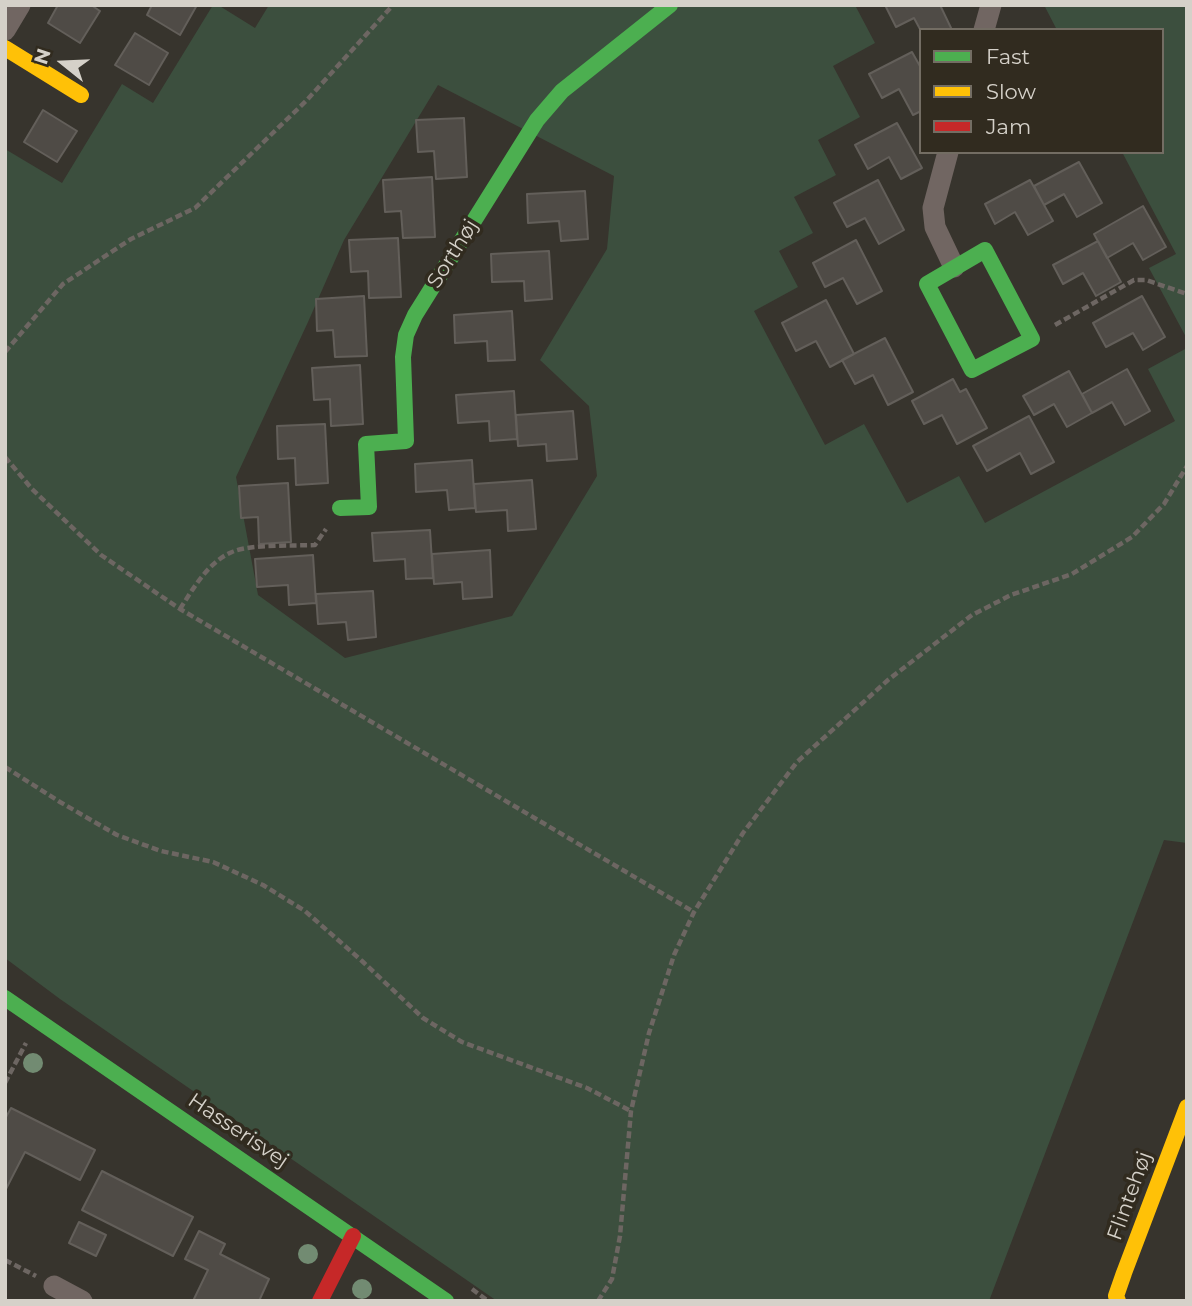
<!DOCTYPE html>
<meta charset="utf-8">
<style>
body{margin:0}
#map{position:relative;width:1192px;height:1306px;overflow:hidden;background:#37342d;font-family:Montserrat,sans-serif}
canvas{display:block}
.frame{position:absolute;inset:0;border:7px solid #d5d1c9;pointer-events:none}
.legend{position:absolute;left:919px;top:28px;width:245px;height:126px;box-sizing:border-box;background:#312b1f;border:2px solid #736d63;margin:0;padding:9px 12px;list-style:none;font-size:21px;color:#d5d1c9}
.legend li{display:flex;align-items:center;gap:14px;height:35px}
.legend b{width:35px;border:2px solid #736d63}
.north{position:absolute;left:28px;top:28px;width:70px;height:70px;-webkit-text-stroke:5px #312b1f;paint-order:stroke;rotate:288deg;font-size:19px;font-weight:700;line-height:28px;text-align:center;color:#d5d1c9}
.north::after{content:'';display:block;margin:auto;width:24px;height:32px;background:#d5d1c9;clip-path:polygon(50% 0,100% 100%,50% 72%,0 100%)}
</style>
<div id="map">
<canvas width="1192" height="1306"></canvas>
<div class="frame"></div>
<ul class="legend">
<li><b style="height:9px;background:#4caf50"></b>Fast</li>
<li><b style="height:9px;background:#ffc107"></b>Slow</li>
<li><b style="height:9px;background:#c62828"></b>Jam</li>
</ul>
<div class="north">N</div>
</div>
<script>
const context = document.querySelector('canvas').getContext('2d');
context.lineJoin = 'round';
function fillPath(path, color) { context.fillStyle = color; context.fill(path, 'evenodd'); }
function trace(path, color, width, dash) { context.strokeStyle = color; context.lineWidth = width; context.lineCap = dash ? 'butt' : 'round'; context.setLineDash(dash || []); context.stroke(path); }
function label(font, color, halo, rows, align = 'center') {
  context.font = font + ' Montserrat,sans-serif'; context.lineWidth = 7; context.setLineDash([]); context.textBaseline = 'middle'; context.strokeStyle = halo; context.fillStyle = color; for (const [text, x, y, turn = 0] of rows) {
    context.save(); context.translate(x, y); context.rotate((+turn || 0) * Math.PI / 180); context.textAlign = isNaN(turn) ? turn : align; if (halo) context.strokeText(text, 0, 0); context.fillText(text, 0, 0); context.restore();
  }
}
fillPath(new Path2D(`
 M213,5H218L255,28L269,5H859L856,7L875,43L833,66L860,117L818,140L836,175L794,197L813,233L779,251L798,287L754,311L825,445L864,424L907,503L959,476L985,523L1175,421L1148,369L1187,348V843L1164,840L989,1301H497L60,999L5,958V149L62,183L122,84L153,103ZM438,85L614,176L607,249L540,360L589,406L597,476L512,616L345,658L258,595L236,477L308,322L344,240Z
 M1044,5H1187V339L1149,268L1176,254L1122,152H1162V30H1057Z`), '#3c4f3e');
const building = new Path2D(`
 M58,5H91L100,11L80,43L48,23Z
 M152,5H197L180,35L147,15Z
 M885,5H940L952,30H921V31L914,18L896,27Z
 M135,33L168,53L149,85L115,65Z
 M912,52L921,68V111L913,115L899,89L882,98L869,74Z
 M43,110L77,131L57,162L24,142Z
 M464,118L467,177L436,179L434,151L418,152L416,120Z
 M897,123L922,168L901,179L889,157L868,169L855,145Z
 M1079,162L1102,203L1077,217L1064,194L1044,205L1034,186Z
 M432,177L435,237L403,238L401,211L385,212L383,180Z
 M878,180L904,230L879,244L865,218L847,227L834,203Z
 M1030,180L1053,221L1028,235L1015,212L995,224L985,204Z
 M585,191L588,239L561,241L559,221L528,223L527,194Z
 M1143,206L1166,247L1143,260L1133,243L1107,258L1094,234Z
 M398,238L401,297L369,298L368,271L351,272L349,240Z
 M856,240L882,291L857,304L843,278L825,287L813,263Z
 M1098,241L1121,282L1096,296L1083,273L1063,284L1053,265Z
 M549,251L552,299L525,301L524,281L492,282L491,254Z
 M364,296L367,356L335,357L333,330L317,331L316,299Z
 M1142,296L1165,337L1143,350L1133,333L1106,347L1093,323Z
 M826,300L854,354L830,367L816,341L796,351L782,323Z
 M512,311L515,360L488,361L487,341L455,343L454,315Z
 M885,338L913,392L888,405L873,375L855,384L842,360Z
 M360,365L363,424L331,426L330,399L314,400L312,368Z
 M1127,369L1150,411L1125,425L1112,402L1092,413L1082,394Z
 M1069,371L1092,413L1067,427L1054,404L1034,415L1023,396Z
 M953,379L960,392L966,389L987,428L957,444L942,415L924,424L912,401Z
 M514,391L517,439L490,441L489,421L458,423L456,395Z
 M573,411L577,459L547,461L546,444L518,446L516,415Z
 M1029,416L1054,462L1031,474L1020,453L987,471L973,446Z
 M325,424L328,483L296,485L295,458L278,459L277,426Z
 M472,460L475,508L449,510L447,490L416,492L415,464Z
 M532,480L536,529L508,531L507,510L476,512L474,484Z
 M288,483L291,542L259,544L258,517L241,518L239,486Z
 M430,530L433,578L406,579L405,559L374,561L372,533Z
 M490,550L492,597L463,599L462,582L434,584L432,554Z
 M313,555L316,603L289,605L288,585L257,587L255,559Z
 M373,591L376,637L348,640L346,622L318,624L316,594Z
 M11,1108L95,1150L80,1180L25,1152L5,1191V1119Z
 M102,1171L193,1217L173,1256L82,1210Z
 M79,1222L106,1235L96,1256L69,1243Z
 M199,1231L225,1244L220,1254L269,1279L259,1301H193L208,1270L185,1259Z`);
fillPath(building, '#4f4b46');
trace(building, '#635f5a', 2);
trace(new Path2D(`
 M1055,325L1134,280H1146L1187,294
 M5,352L63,284L131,239L195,208L306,101L393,5
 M5,457L32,489L101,555L180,609L694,912
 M180,609C193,589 208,562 232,552C250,544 293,546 315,545L326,529
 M5,767L60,802L117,835L161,851L213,862L263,885L305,911L362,961L423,1018L462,1042L587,1088L631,1111
 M5,1083L26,1043
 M5,1260L36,1276
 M472,1289L488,1301
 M598,1301L612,1279L620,1236L631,1111L649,1033L674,955L694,912L743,833L797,762L888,680L972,615L1011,595L1072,574L1132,537L1164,504L1187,466`), '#6d6662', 4.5, [7, 3.5]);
trace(new Path2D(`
 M5,30L20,5
 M984,30L991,5
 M948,152L933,208L935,227L954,267
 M54,1286L82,1301`), '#716662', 21);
trace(new Path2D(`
 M985,250L1032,339L972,370L927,284Z
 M340,508L369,507L366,444L406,441L403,357L406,335L415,315L537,120L562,91L670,5
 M5,998L446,1301`), '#4caf50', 16);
trace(new Path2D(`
 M5,48L81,95
 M1118,1301L1116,1296L1124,1273L1187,1107`), '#ffc107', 16);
trace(new Path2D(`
 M320,1301L353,1236`), '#c62828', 16);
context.fillStyle = '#728b72';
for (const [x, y] of [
 [33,1063],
 [308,1254],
 [362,1289]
]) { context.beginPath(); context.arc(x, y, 10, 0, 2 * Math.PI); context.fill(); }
label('21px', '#d5d1c9', '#312b1f', [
 ["Sorthøj",453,254,-58],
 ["Hasserisvej",238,1131,34],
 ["Flintehøj",1130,1196,-70]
]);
</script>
